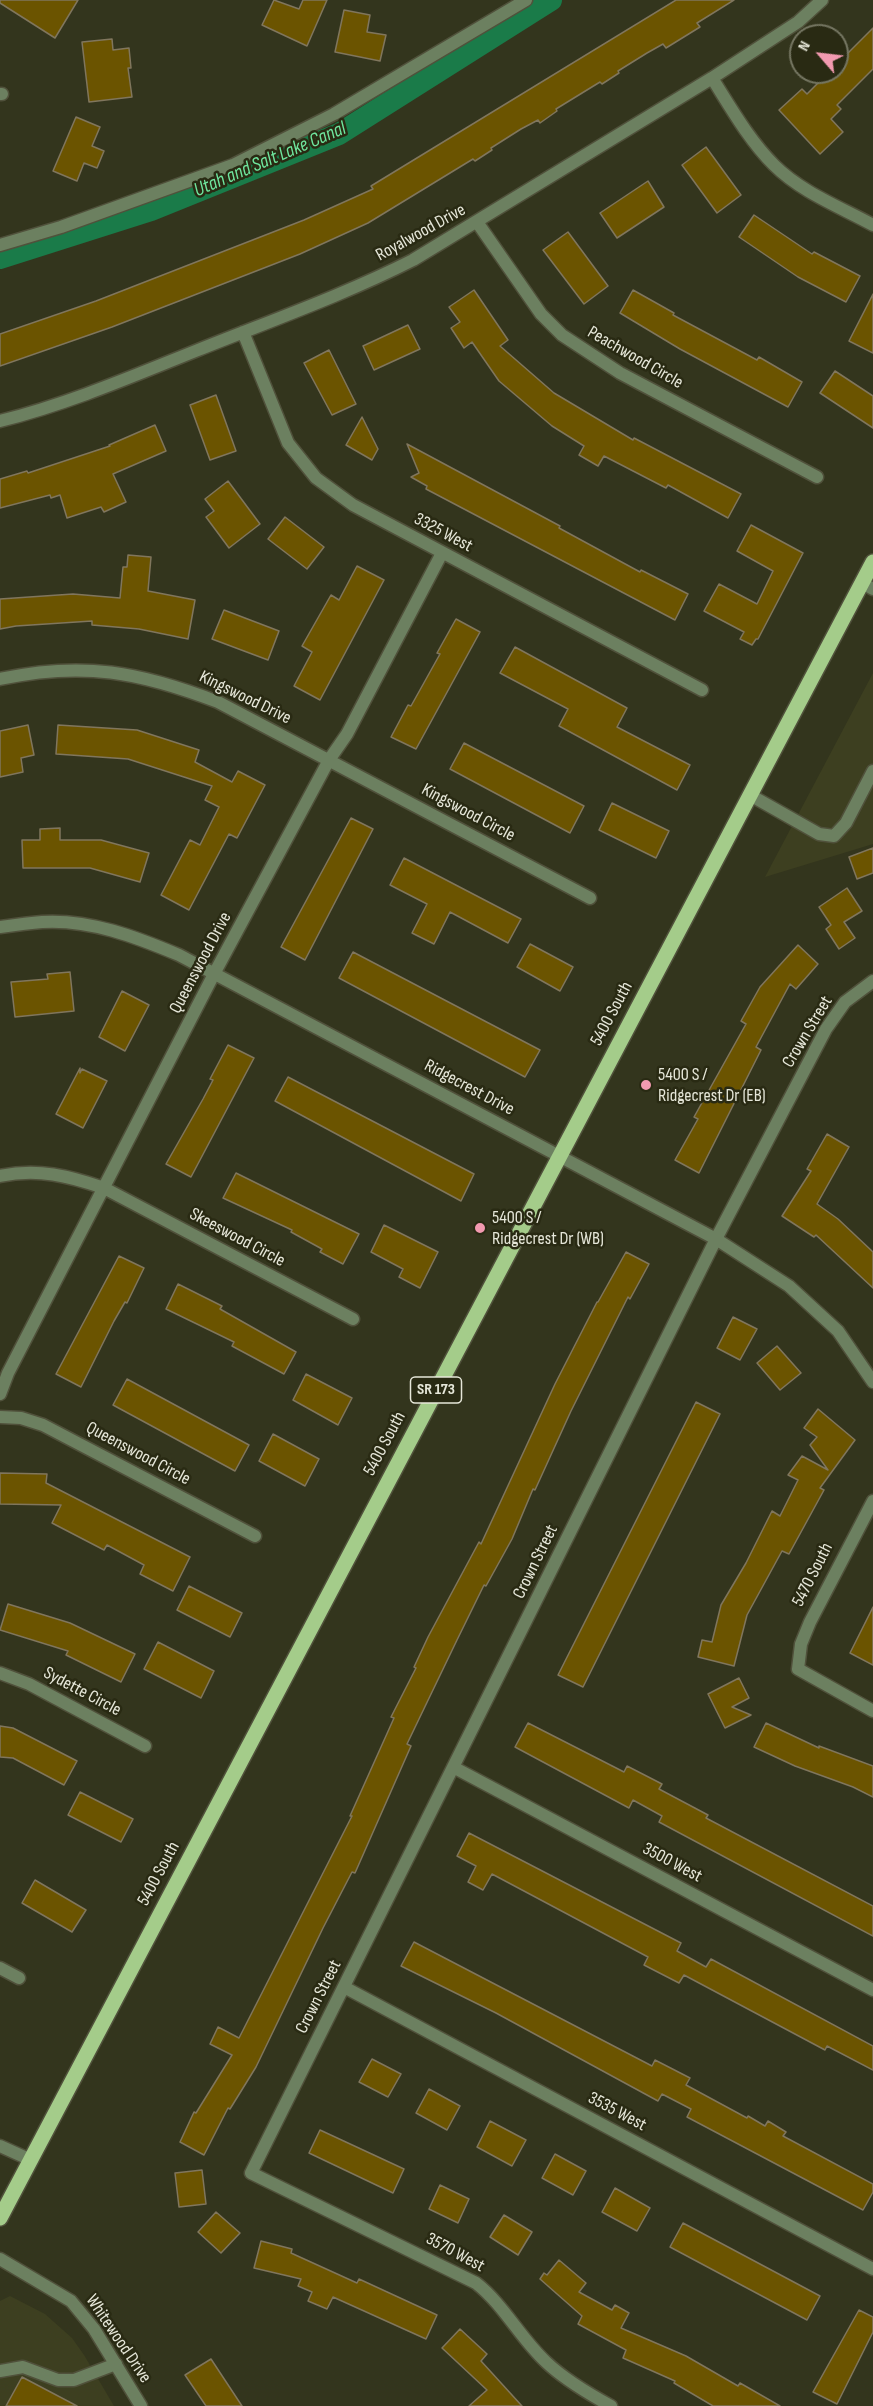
<!DOCTYPE html>
<style>
body{margin:0}
#map{position:relative;width:873px;height:2406px;overflow:hidden;background:#33351d;font-family:"Sofia Sans Condensed",sans-serif}
canvas{display:block}
.north{position:absolute;left:789px;top:24px;width:60px;height:60px;box-sizing:border-box;background:#292a13;border:2px solid #757662;border-radius:50%;rotate:298deg;font-size:16px;font-weight:700;line-height:24px;text-align:center;color:#e6e7d9}
.north::after{content:'';display:block;margin:auto;width:21px;height:27px;background:#f29ab0;clip-path:polygon(50% 0,100% 100%,50% 72%,0 100%)}
</style>
<div id="map">
<canvas width="873" height="2406"></canvas>
<div class="north">N</div>
</div>
<script>
const context = document.querySelector('canvas').getContext('2d');
context.lineJoin = 'round';
function fillPath(path, color) { context.fillStyle = color; context.fill(path, 'evenodd'); }
function trace(path, color, width, dash) { context.strokeStyle = color; context.lineWidth = width; context.lineCap = dash ? 'butt' : 'round'; context.setLineDash(dash || []); context.stroke(path); }
function label(font, color, halo, rows, align = 'center') {
  context.font = font + ' "Sofia Sans Condensed",sans-serif'; context.lineWidth = 5; context.setLineDash([]); context.textBaseline = 'middle'; context.strokeStyle = halo; context.fillStyle = color; for (const [text, x, y, turn = 0] of rows) {
    context.save(); context.translate(x, y); context.rotate((+turn || 0) * Math.PI / 180); context.textAlign = isNaN(turn) ? turn : align; if (halo) context.strokeText(text, 0, 0); context.fillText(text, 0, 0); context.restore();
  }
}
fillPath(new Path2D(`
 M873,673V844L765,877Z
 M10,2296L45,2314L72,2338L84,2355L114,2406H0V2301Z`), '#3d3f20');
trace(new Path2D(`
 M0,258L151,210L339,134L551,0`), '#1a7b49', 22);
const building = new Path2D(`
 M0,0H78L55,38L0,3Z
 M274,0L299,9L303,0H327L307,46L262,25Z
 M676,0H734L697,23L700,27L666,48L663,44L647,53L618,71L619,73L602,84L600,82L556,109L557,111L540,123L538,120L521,129L491,148L492,150L475,161L473,159L368,223L300,254L112,327L0,366V334L96,301L304,220L373,189L371,186Z
 M344,10L370,15L367,32L386,35L380,61L335,52Z
 M873,28V69L837,105L841,109L831,119L843,132L820,154L779,110L802,89L807,94L829,72H837V64Z
 M112,39L113,50L129,48L131,68H128L132,97L89,102L82,42Z
 M76,117L100,127L92,146L104,151L97,168L84,163L77,181L53,171Z
 M706,147L741,195L717,213L682,165Z
 M648,181L664,207L617,238L600,213Z
 M754,215L812,254L814,252L860,276L846,302L798,277L739,237Z
 M568,232L608,286L584,304L543,250Z
 M474,290L508,340L500,346L554,393L633,440L634,438L741,494L728,518L668,485L666,488L604,456L598,466L579,455L584,446L552,426L499,381L472,342L464,348L451,328L460,322L449,307Z
 M633,290L674,313L673,315L757,360L759,357L802,382L788,407L680,349L620,313Z
 M873,294V353L849,341Z
 M408,325L420,349L374,370L363,346Z
 M329,350L356,404L332,415L304,363Z
 M835,371L873,396V428L820,393Z
 M216,395L236,451L210,460L190,405Z
 M362,417L378,449L372,460L346,445Z
 M155,425L166,451L113,474L126,502L104,512L101,507L67,518L60,495L51,498L50,495L0,508V479L27,471L28,473L110,446L109,445Z
 M407,444L560,526L559,528L640,572L641,570L688,594L675,620L426,489L427,486L411,477L419,473Z
 M228,481L260,524L229,548L206,517L214,511L205,499Z
 M285,517L324,547L307,569L268,539Z
 M751,525L803,553L758,639H756L752,645L740,639L744,632L704,611L719,584L757,604L773,571L737,551Z
 M128,555L151,557L148,591L195,600L188,639L139,629L92,625V621L16,626L0,629V599L73,594L120,598L123,567H127Z
 M357,566L384,580L320,700L294,686L312,652L302,646L331,595L339,600Z
 M224,610L279,631L268,660L212,639Z
 M456,619L480,632L416,749L391,737L408,705L411,706L440,654L437,653Z
 M515,647L627,708L617,727L690,765L677,790L559,726L568,709L500,673Z
 M28,725L34,755L21,758L23,772L0,777V731Z
 M58,725L137,730L199,750L195,762L232,782L238,771L265,785L237,838L229,834L189,910L161,895L190,840L200,845L219,807L205,800L212,786L128,759L56,754Z
 M464,743L584,806L570,833L450,769Z
 M612,803L669,831L656,858L599,830Z
 M351,818L373,829L305,960L281,947Z
 M60,828V840H101L149,853L140,882L90,868H23L22,840H40V829Z
 M873,848V873L857,879L849,857Z
 M404,858L521,919L508,943L450,912L434,944L412,933L427,904L390,885Z
 M847,888L862,911L844,922L855,938L839,949L826,929L831,925L819,907Z
 M530,944L573,967L560,991L517,967Z
 M798,945L818,964L796,989L790,984L756,1047L761,1050L699,1173L675,1160L698,1119L694,1117L746,1024L741,1021L760,987Z
 M353,952L540,1050L525,1077L339,978Z
 M70,972L74,1011L15,1017L11,982L48,979L47,974Z
 M122,991L149,1005L125,1051L99,1037Z
 M228,1045L254,1058L191,1177L166,1164L203,1099L213,1080L210,1079Z
 M80,1068V1073L82,1069L107,1081L83,1128L56,1114Z
 M288,1077L474,1174L461,1201L275,1101Z
 M827,1134L849,1147L817,1204L838,1219L873,1252V1288L816,1235L814,1237L782,1216L811,1171L807,1169Z
 M236,1173L359,1234L343,1264L320,1252L322,1249L291,1232L292,1230L223,1198Z
 M384,1225L438,1252L420,1288L399,1277L403,1269L371,1252Z
 M626,1252L649,1264L630,1299L628,1297L571,1411L535,1490L533,1489L512,1539L486,1586L484,1585L457,1640L407,1744L411,1746L355,1873L352,1872L323,1928L256,2067L230,2109L228,2108L204,2155L180,2142L194,2112L196,2113L232,2055L210,2044L218,2027L239,2038L352,1816H350L394,1718L391,1717L416,1668L414,1667L428,1637L479,1542L481,1544L555,1384L597,1302H598Z
 M119,1256L144,1268L127,1303L125,1302L114,1321L81,1387L56,1374Z
 M178,1284L222,1306L220,1309L296,1352L284,1374L232,1346L234,1342L166,1309Z
 M733,1317L757,1329L740,1360L717,1348Z
 M777,1346L801,1373L780,1390L757,1363Z
 M306,1374L352,1398L338,1425L293,1400Z
 M127,1379L249,1445L235,1471L113,1405Z
 M696,1402L720,1414L583,1687L558,1675Z
 M818,1409L855,1440L820,1488L824,1490L789,1554L782,1551L747,1615L734,1666L698,1657L702,1640L712,1642L721,1605L746,1563L772,1511L780,1516L798,1480L788,1475L802,1456L828,1470L810,1445L817,1437L804,1428Z
 M273,1434L319,1459L305,1486L259,1461Z
 M0,1473L47,1474L46,1483L190,1557L173,1591L140,1574L144,1565L107,1545L104,1550L52,1523L61,1505L0,1504Z
 M189,1586L242,1613L230,1637L177,1610Z
 M8,1604L70,1623L135,1654L121,1682L66,1655L68,1651L0,1630Z
 M873,1607V1665L850,1653Z
 M158,1642L214,1671L201,1698L144,1669Z
 M739,1678L749,1698L732,1707L751,1715L725,1728L708,1694Z
 M528,1723L624,1772L627,1766L662,1784L659,1789L708,1815L706,1818L873,1906V1936L659,1822L662,1816L633,1800L629,1808L515,1747Z
 M766,1723L819,1748V1746L873,1766V1797L853,1787L795,1766L754,1747Z
 M0,1726L13,1728L77,1761L64,1785L13,1758L0,1757Z
 M80,1792L133,1819L121,1842L68,1815Z
 M469,1833L681,1943L677,1951L706,1967L711,1959L873,2046V2070L827,2046L825,2050L684,1975L679,1983L644,1965L648,1957L492,1874L483,1890L468,1882L476,1866L457,1856Z
 M35,1880L86,1910L72,1932L22,1903Z
 M414,1942L652,2066L655,2060L690,2078L686,2085L747,2118L748,2116L765,2126L768,2121L786,2132L783,2136L873,2184V2192L863,2210L687,2117L691,2109L662,2094L658,2101L496,2013L401,1966Z
 M372,2059L401,2074L388,2097L359,2082Z
 M429,2089L460,2106L447,2130L416,2113Z
 M490,2121L526,2140L512,2166L477,2147Z
 M320,2130L404,2169L393,2193L309,2153Z
 M555,2154L586,2171L573,2195L542,2178Z
 M202,2170L206,2204L179,2207L175,2173Z
 M440,2185L469,2199L458,2223L429,2209Z
 M615,2188L650,2208L637,2231L602,2212Z
 M216,2212L240,2233L221,2253L198,2232Z
 M504,2215L532,2232L518,2255L490,2237Z
 M683,2223L820,2296L807,2320L670,2247Z
 M261,2241L292,2249L291,2253L357,2283L359,2279L437,2315L426,2339L333,2297L327,2309L308,2301L312,2292L298,2286L301,2279L254,2268Z
 M559,2260L586,2283L579,2292L612,2310L615,2305L629,2313L621,2328L686,2356L738,2386L740,2383L780,2406H713L674,2383L675,2381L623,2358L626,2350L578,2324L582,2316L540,2279L544,2273L547,2275Z
 M859,2310L873,2317V2332L837,2404L813,2392Z
 M460,2329L487,2354L481,2361L522,2406H469L487,2390L442,2348Z
 M211,2359L242,2406H206L185,2375Z
 M22,2377L77,2406H6Z`);
fillPath(building, '#6b5400');
trace(building, '#80765d', 1.5);
const lane = new Path2D(`
 M0,245L61,227L233,165L334,114L526,0
 M862,583L873,589
 M750,795L819,834L834,836L846,823L873,771
 M0,2146L31,2160
 M0,2371L23,2367L58,2380H74L116,2364`);
const street = new Path2D(`
 M712,78C731,108 749,140 774,165C801,192 840,207 873,225
 M0,94H2
 M477,222L541,314L562,335L620,373L817,477
 M243,332L288,443L316,478L353,505L702,690
 M0,421C68,404 133,376 198,350C270,321 344,295 413,260L712,78L798,22L822,0
 M0,679C83,661 140,672 218,702L590,898
 M0,927C14,925 28,923 42,922C90,919 136,937 179,955L716,1239L789,1286L838,1331L873,1382
 M0,1176C38,1168 69,1176 104,1188L353,1319
 M0,1394L8,1373L214,974L329,760L347,734L442,553
 M0,1417L21,1418L43,1425L255,1536
 M873,1501L810,1622L801,1644L798,1669L873,1711
 M0,1673L29,1684L145,1746
 M453,1767L873,1990
 M0,1968L19,1978
 M344,1987L873,2269
 M0,2259L71,2301L94,2329L141,2406
 M611,2406C589,2394 565,2380 546,2362C520,2338 504,2305 476,2283L251,2173L716,1239L826,1029L845,1002L873,981`);
const primary = new Path2D(`
 M0,2218L873,562`);
trace(lane, '#50513b', 15);
trace(street, '#50513b', 15);
trace(primary, '#50513b', 18);
trace(lane, '#6c8060', 12);
trace(street, '#6c8060', 12);
trace(primary, '#a4cc8a', 15);
for (const [x, y, r, color] of [
 [646,1085,6,"#f29ab0"],
 [480,1228,6,"#f29ab0"]
]) { const dot = new Path2D(); dot.arc(x, y, r, 0, 2 * Math.PI); context.fillStyle = color; context.fill(dot); trace(dot, '#292a13', 2); }
for (const [x, y, w] of [
 [436,1390,51]
]) { const box = new Path2D(); box.roundRect(x - w / 2, y - 13, w, 26, 4.5); context.fillStyle = '#292a13'; context.fill(box); trace(box, '#e6e7d9', 1.5); }
label('bold 16px', '#e6e7d9', null, [
 ["SR 173",436,1390]
]);
label('18px', '#e6e7d9', '#292a13', [
 ["Royalwood Drive",421,233,-29],
 ["Peachwood Circle",635,358,30],
 ["3325 West",443,533,28],
 ["Kingswood Drive",245,698,26],
 ["Kingswood Circle",468,813,28],
 ["Queenswood Drive",201,963,-62],
 ["5400 South",612,1014,-62],
 ["Crown Street",808,1032,-59],
 ["Ridgecrest Drive",469,1088,28],
 ["Skeeswood Circle",237,1238,28],
 ["5400 South",385,1444,-62],
 ["Queenswood Circle",138,1454,28],
 ["Crown Street",536,1562,-64],
 ["5470 South",813,1575,-63],
 ["Sydette Circle",82,1692,28],
 ["3500 West",672,1863,28],
 ["5400 South",159,1874,-62],
 ["Crown Street",319,1997,-63],
 ["3535 West",617,2112,28],
 ["3570 West",455,2253,28],
 ["Whitewood Drive",118,2339,56]
]);
label('18px', '#e6e7d9', '#292a13', [
 ["5400 S /",658,1075],
 ["Ridgecrest Dr (EB)",658,1096],
 ["5400 S /",492,1218],
 ["Ridgecrest Dr (WB)",492,1239]
], 'left');
label('italic 20px', '#6fe59e', '#292a13', [
 ["Utah and Salt Lake Canal",270,160,-23]
]);
</script>
